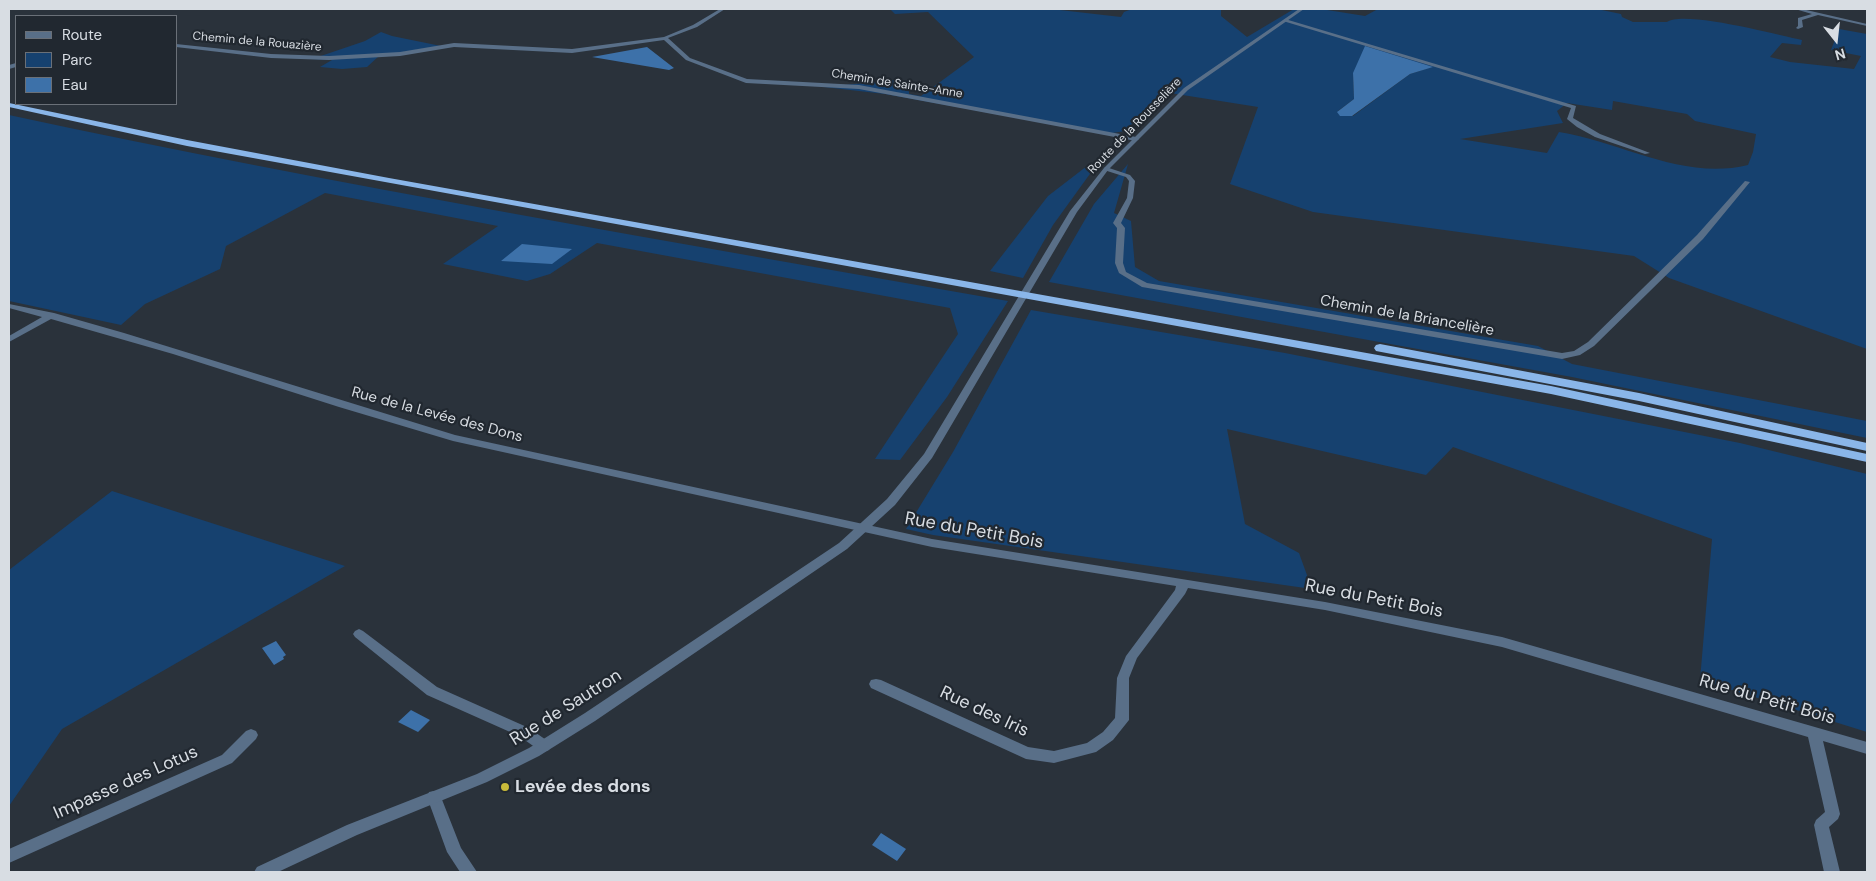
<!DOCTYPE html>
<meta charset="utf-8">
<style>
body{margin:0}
#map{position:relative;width:1876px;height:881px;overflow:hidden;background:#2a323b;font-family:"DM Sans",sans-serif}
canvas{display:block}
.frame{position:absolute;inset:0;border:10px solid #d8dde3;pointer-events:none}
.legend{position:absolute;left:15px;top:15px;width:162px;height:90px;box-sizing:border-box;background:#212830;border:1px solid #6a7078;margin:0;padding:6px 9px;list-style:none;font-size:15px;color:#d8dde3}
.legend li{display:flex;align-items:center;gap:10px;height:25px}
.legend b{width:25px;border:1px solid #6a7078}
.north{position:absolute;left:1811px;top:15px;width:50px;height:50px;-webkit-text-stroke:4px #212830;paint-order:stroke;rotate:164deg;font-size:14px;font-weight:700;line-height:20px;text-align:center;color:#d8dde3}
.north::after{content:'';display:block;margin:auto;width:18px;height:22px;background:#d8dde3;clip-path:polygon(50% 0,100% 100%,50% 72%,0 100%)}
</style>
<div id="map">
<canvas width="1876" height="881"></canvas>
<div class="frame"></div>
<ul class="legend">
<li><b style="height:6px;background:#596f88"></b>Route</li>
<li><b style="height:14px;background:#16416f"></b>Parc</li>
<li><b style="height:14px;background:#3d71a9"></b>Eau</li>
</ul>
<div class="north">N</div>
</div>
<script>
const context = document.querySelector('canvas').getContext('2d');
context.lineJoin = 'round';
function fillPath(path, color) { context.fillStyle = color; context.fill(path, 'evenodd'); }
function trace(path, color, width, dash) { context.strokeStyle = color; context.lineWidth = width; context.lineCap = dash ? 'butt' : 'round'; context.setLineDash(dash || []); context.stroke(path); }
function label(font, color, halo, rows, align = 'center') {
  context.font = font + ' "DM Sans",sans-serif'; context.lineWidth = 4.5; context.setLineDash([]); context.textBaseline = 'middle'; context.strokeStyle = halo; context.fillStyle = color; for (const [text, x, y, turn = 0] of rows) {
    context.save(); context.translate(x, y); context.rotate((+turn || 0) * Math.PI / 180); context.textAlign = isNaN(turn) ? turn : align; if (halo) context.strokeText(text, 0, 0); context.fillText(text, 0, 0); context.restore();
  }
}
fillPath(new Path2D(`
 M890,9H1051L1121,17L1124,12L1132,9H1221V16L1247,37L1294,9H1321L1365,16L1378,9H1597L1621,14L1622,17L1633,22H1667C1684,10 1778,35 1802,40L1801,45L1782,43L1770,57L1790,62L1854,69L1861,56L1831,50L1839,29L1867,34V349L1669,278L1634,256L1313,212L1230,184L1258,107L1170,93L1145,111L1125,131L1106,134L885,94L824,87L896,80L909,82V94L921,96L974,57L928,12L895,14ZM1432,67L1410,74L1353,116L1338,111L1354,99L1353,73ZM1613,101L1687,114L1695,121L1756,134L1753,152L1748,165C1683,181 1622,142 1559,132L1547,153L1460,139L1563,123L1557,111L1567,103L1612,110Z
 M381,32L392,36L441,46L379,56L367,67L342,69L320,67L332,60L312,59L365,41Z
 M9,115C340,186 674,242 1008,301L947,397L900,460L875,459L958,334L950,308L597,243L550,274L527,281L443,264L498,226L325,193L226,246L220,269L145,304L121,325L9,301Z
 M1128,164L1114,213L1131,221L1135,267L1159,281L1538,346L1572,364L1867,421V438L1572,377L1049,282L1094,204Z
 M1087,166L1092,171L1053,225L1023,278L990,271L1048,196Z
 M1031,310L1285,353L1740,443L1867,474V732L1700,680L1712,539L1453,447L1426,475L1227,429L1245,524L1299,553L1312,589L933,535L906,529L953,452Z
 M112,491L345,566L62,729L9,806V570Z`), '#16416f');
fillPath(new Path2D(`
 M1365,46L1433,67L1410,74L1352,116H1340L1337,112L1354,99L1353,73Z
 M647,47L674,68L669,70L592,57Z
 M522,244L572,249L552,264L501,261Z
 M276,641L286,655L283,657L284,659L274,665L262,648Z
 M411,710L430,720L418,732L398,722Z
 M881,833L906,849L897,861L872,845Z`), '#3d71a9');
fillPath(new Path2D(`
 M720,9H725L697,27L668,38L690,58L747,79L859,85L1136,137L1139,139L1136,141L859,89L746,83L686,60L664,40L572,53L454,47L400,56L329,60L271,58L176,47V44L271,54L329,56L400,52L454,43L572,49L664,37L693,25Z
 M1795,9H1802L1867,24V26L1818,15L1802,20L1803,27L1798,29L1796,28L1798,26V18L1812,14Z
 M1285,19L1576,106L1573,118L1600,134L1650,153L1645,154L1595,137L1577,127L1567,119L1571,108L1283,21Z
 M16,63V67L9,69V65Z
 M1106,167L1130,175L1135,181L1133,198L1121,223L1125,228L1123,263L1126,272L1147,283L1562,353L1574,351L1588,342L1697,235L1745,181L1750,182L1703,239L1594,346L1580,355L1562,359L1142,287L1119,273L1115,263L1117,228L1113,223L1127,198L1129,181L1126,177L1104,170V168Z
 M9,304L54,313L124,333L455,435L932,539L1325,602L1502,637L1867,742V754L1823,741L1840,814L1838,819L1829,827L1840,872H1824L1814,825L1816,820L1825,812L1808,737L1502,647L1325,610L1188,588L1185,594L1137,658L1129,678V720L1113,740L1096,752L1054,763L1026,759L871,688L869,684L871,680L876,679L881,680L1028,747L1054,751L1087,743L1103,732L1115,718L1117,678L1126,656L1175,590L1176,586L932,547L453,441L339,407L173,354L51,319L9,342V336L42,317L9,308Z
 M359,629L363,631L437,687L529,728L549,742L551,746L549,750L544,752L539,750L519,736L427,695L355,637L353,634L355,631Z
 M251,729L256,731L258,735L256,739L232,763L9,863V849L222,755L246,731Z
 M434,791L439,792L461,848L477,872H460L447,852L427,797L429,792Z`), '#596f88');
fillPath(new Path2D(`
 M1299,9H1304L1188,90L1108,170L1077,212L932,458L895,505L847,549L595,721L539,756L487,782L357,835L278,872H254L257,867L347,825L477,774L529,748L585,713L839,543L887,499L924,454L1070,211L1104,168L1184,88Z`), '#596f88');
fillPath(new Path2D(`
 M9,103L187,140L389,178L1551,386L1867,454V462L1551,394L187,146L9,107Z
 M1380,344L1639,393L1867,443V451L1639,401L1376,351L1374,348L1376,345Z`), '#8ab6e9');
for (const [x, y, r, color] of [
 [505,787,5,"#c9ba3a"]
]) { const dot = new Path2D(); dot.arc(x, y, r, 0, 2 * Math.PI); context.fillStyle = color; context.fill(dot); trace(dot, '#212830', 2); }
label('12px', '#d8dde3', '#212830', [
 ["Chemin de la Rouazière",257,42,5],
 ["Chemin de Sainte-Anne",897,84,9],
 ["Route de la Rousselière",1135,126,-46]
]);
label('15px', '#d8dde3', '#212830', [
 ["Chemin de la Briancelière",1407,316,10],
 ["Rue de la Levée des Dons",437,415,15]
]);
label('18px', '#d8dde3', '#212830', [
 ["Rue du Petit Bois",974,531,10],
 ["Rue du Petit Bois",1374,599,11],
 ["Rue du Petit Bois",1767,700,16],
 ["Rue de Sautron",566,708,-32],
 ["Rue des Iris",984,712,25],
 ["Impasse des Lotus",126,783,-24]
]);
label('bold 18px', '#d8dde3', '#212830', [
 ["Levée des dons",515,787]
], 'left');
</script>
